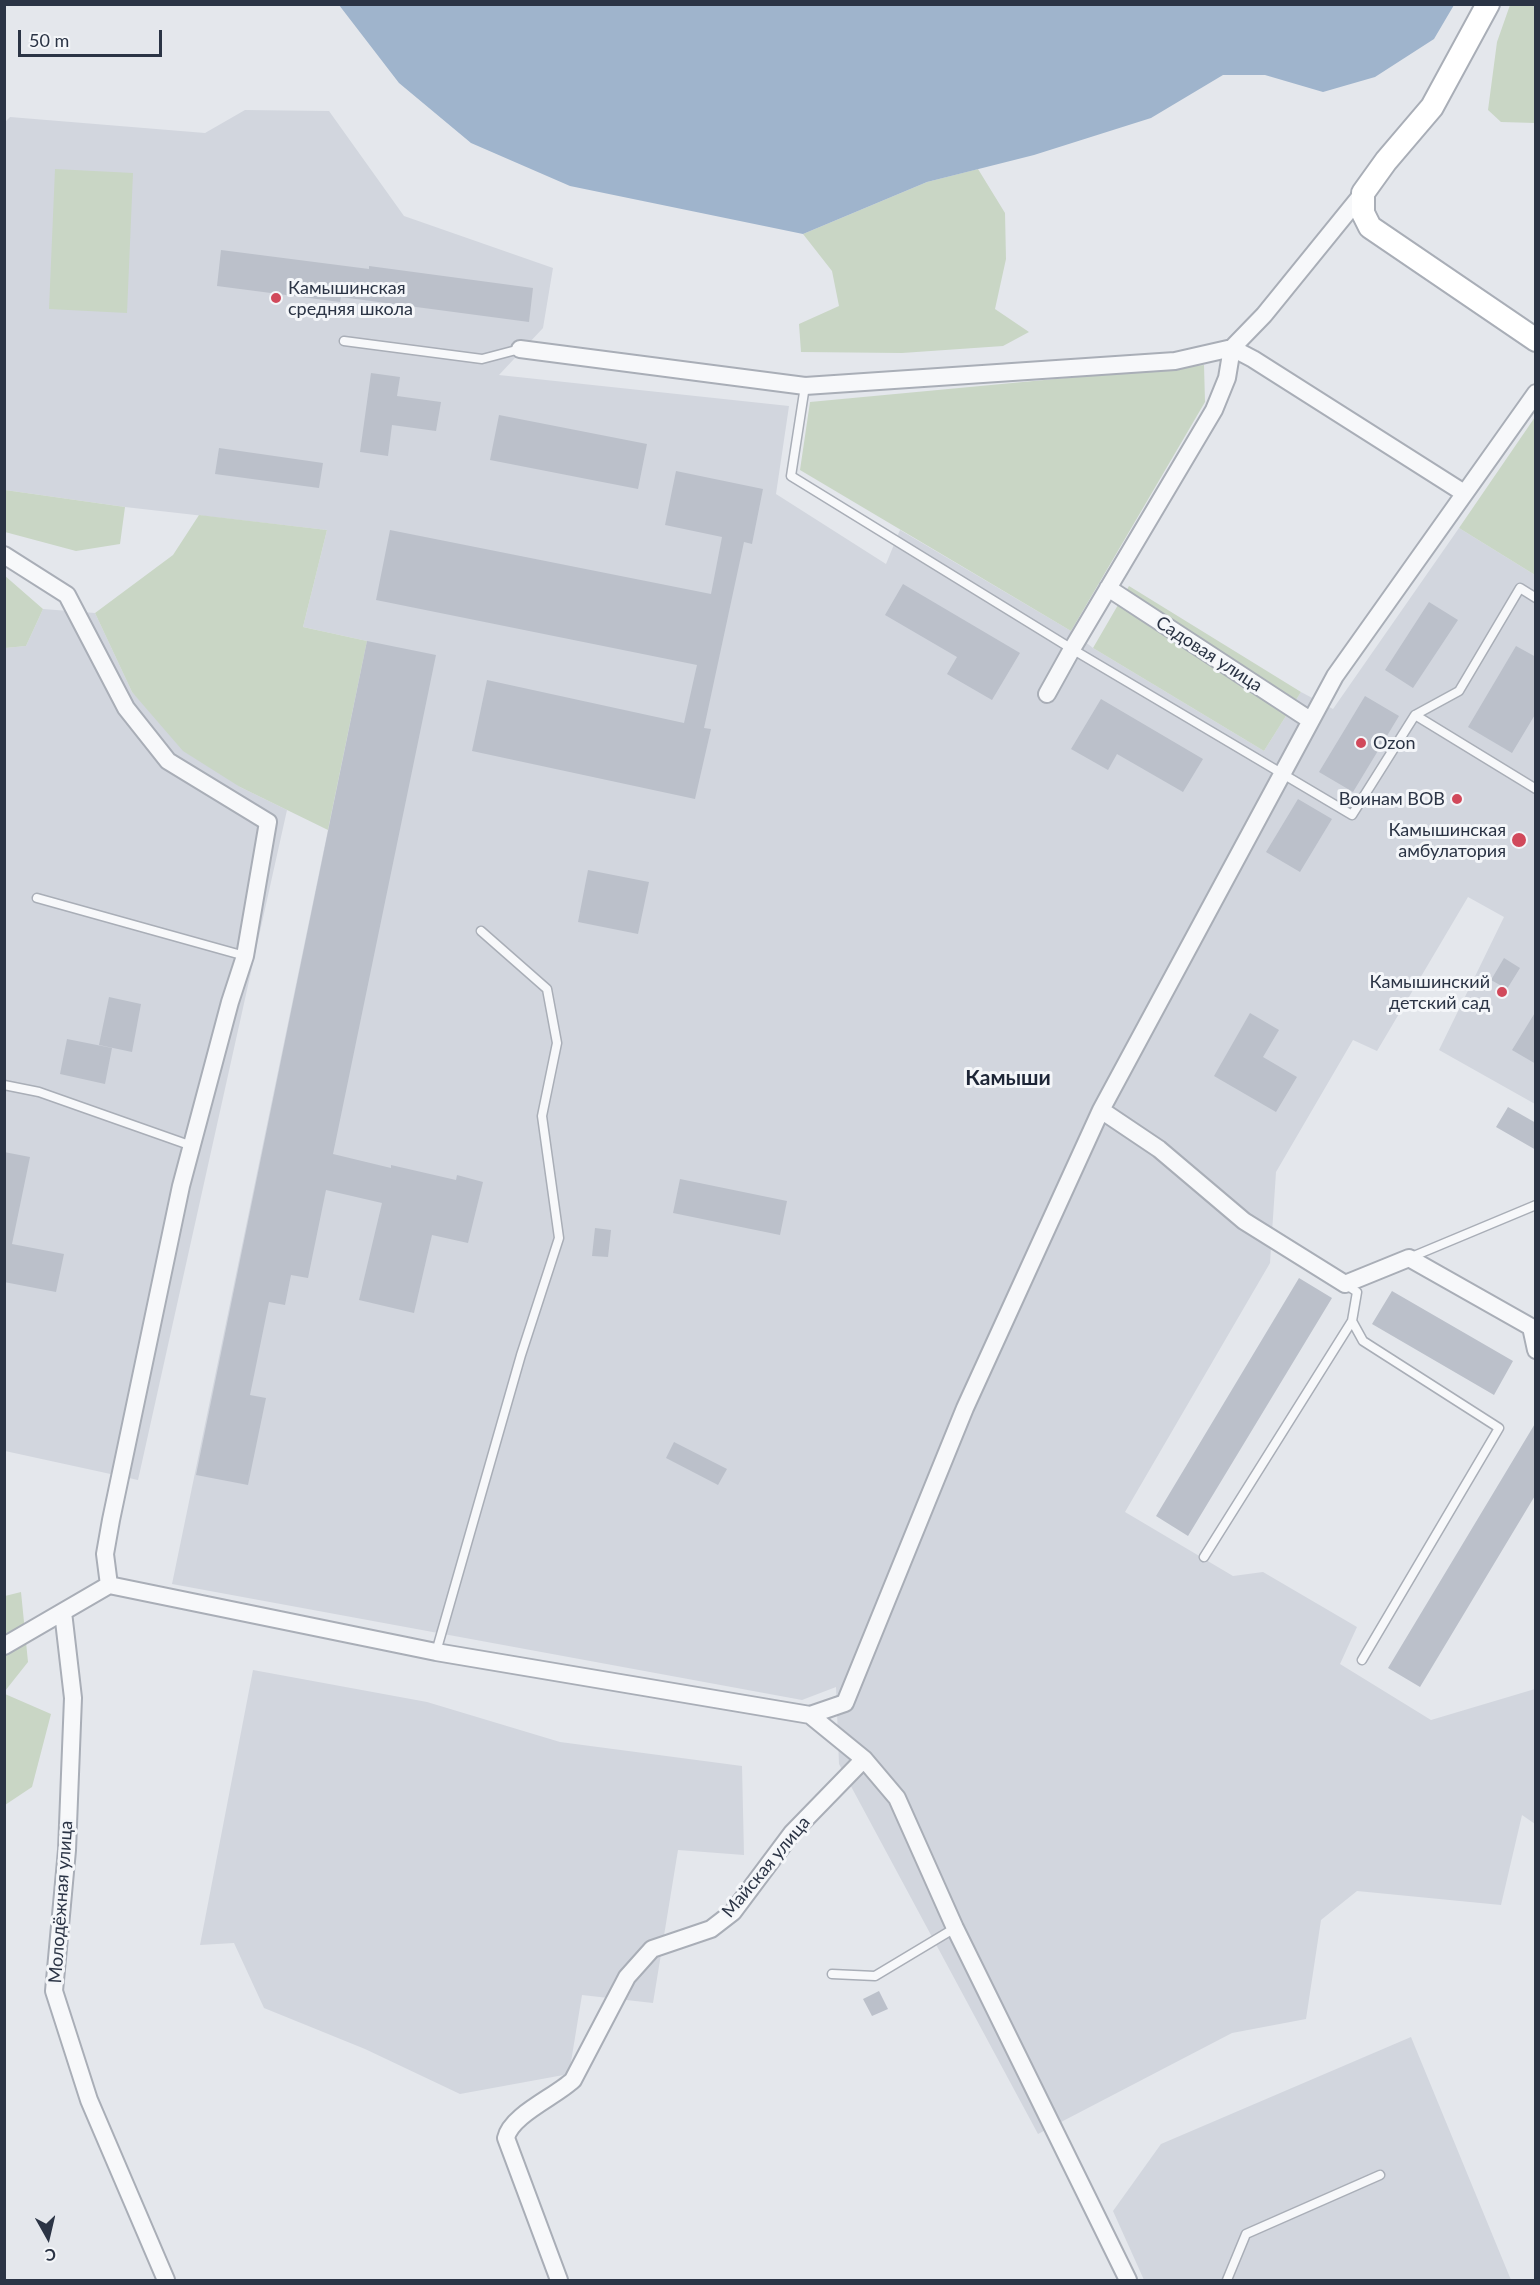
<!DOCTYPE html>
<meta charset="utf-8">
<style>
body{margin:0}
#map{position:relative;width:1540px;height:2285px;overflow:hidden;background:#e4e7ec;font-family:Lato,sans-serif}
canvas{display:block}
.frame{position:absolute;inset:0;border:6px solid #2b3445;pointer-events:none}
.north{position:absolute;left:18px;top:2207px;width:60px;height:60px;-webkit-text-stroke:4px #f4f6f9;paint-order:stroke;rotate:172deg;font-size:16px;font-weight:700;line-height:24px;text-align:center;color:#2b3445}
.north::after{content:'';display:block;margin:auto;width:21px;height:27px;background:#2b3445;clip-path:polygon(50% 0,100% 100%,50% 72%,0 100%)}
.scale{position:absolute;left:18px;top:30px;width:144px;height:27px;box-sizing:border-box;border:3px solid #2b3445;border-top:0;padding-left:8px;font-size:18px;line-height:21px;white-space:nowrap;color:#2b3445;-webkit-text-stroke:4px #f4f6f9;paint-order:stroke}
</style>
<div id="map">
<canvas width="1540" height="2285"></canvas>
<div class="frame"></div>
<div class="north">С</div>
<div class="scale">50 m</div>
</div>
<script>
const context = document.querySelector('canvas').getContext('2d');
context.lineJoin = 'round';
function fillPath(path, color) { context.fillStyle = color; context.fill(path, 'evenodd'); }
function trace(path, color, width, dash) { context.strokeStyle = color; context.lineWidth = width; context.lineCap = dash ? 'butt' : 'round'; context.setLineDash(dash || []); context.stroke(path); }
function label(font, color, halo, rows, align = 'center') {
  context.font = font + ' Lato,sans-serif'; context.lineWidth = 6; context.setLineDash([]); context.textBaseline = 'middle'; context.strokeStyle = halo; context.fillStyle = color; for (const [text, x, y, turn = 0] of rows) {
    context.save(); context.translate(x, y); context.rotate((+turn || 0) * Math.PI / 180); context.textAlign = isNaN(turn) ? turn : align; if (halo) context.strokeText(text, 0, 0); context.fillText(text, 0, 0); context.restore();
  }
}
fillPath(new Path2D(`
 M245,110L329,111L404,216L553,268L543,328L499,375L789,406L776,494L886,564L900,530L1071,631L1093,648L1264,751L1301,692L1333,709L1459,528L1535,575V1104L1439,1050L1504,917L1468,897L1377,1051L1353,1040L1276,1172L1270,1263L1125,1512L1233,1576L1263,1572L1357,1627L1340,1664L1431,1720L1535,1689V1824L1522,1815L1501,1905L1357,1891L1321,1920L1306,2019L1232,2033L1038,2134L839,1764L836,1687L802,1700L172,1584L367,641L303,627L327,530L125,507L5,490V122L10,117L205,133Z
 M43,609L95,613L132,692L240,787L287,810L138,1480L5,1451V648L26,646Z
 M253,1670L427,1702L560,1742L742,1766L744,1855L678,1850L653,2003L582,1995L569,2074L460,2094L365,2049L264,2008L234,1943L200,1945Z
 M1411,2037L1511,2280H1144L1113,2211L1161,2144Z`), '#d2d6de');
fillPath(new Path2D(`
 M1510,5H1535V123L1501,122L1488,110L1497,42Z
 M55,169L133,173L127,313L49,309Z
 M978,169L1005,213L1006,259L995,309L1029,332L1003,346L902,353L801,352L799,324L839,306L832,271L803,234L927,182Z
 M1204,365L1205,402L1071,631L800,470L810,402Z
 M1535,417H1536L1535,575L1459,528Z
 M5,490L125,507L120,544L76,551L5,532Z
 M199,515L327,530L303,627L367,641L328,830L240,787L183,751L132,692L95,613L173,555Z
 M4,575L43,609L26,646L5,648Z
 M1129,586L1301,692L1264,751L1093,648Z
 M21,1592L28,1662L5,1691V1596Z
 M5,1694L51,1714L32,1787L5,1805Z`), '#c9d6c5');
fillPath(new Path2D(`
 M339,5H1454L1434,39L1375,77L1323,92L1265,75H1223L1151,118L1034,155L927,182L803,234L570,186L471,143L399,83Z`), '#9fb4cc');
fillPath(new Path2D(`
 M221,250L369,269V266L533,288L529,322L341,297L340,302L217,286Z
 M371,373L400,377L397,396L441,402L436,431L392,425L388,456L360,452Z
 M499,415L647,444L638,489L490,460Z
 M219,448L323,463L319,488L215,474Z
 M676,471L763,489L752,544L744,542L704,728L711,729L695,799L472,751L487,680L684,723L697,665L376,600L390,530L711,594L722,537L665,525Z
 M903,584L1020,653L992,700L947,674L957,657L885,615Z
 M1429,602L1458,620L1413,688L1385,670Z
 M367,641L436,655L333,1154L391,1168V1165L456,1180L457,1175L483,1182L468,1243L432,1235L414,1313L359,1300L382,1203L326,1190L308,1278L291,1275L285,1305L269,1302L250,1395L266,1398L248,1485L196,1475Z
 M1516,646L1536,657V713L1512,753L1468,727Z
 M1365,696L1399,716L1353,792L1319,772Z
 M1101,699L1203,759L1183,792L1117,754L1108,770L1071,749Z
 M1298,799L1332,819L1300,872L1266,852Z
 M588,870L649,882L638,934L578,922Z
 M1504,958L1520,968L1507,989L1491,980Z
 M109,997L141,1004L132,1052L99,1045Z
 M1536,1011V1064L1512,1050Z
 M1250,1013L1279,1030L1263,1057L1297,1077L1276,1112L1214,1076Z
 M67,1039L112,1048L105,1084L60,1074Z
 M1508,1107L1536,1123V1150L1496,1127Z
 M4,1152L30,1157L12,1244L64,1254L56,1292L4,1282Z
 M680,1179L787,1201L780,1235L673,1213Z
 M595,1228L611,1230L608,1257L592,1256Z
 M1299,1278L1332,1298L1188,1536L1156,1516Z
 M1392,1291L1513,1361L1494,1395L1372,1324Z
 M1536,1422V1494L1420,1687L1388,1668Z
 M674,1442L727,1469L718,1485L666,1458Z
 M879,1991L888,2009L872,2016L863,1999Z`), '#bbc0ca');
const lane = new Path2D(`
 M344,341L482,359L520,349
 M805,386L791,476L1072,649L1352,815L1415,715L1536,789
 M1415,715L1459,691L1520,588L1536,598
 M37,898L245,956
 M4,1085L39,1092L192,1146
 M1409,1258L1536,1205
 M1352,1321L1363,1341L1499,1428L1362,1660
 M1204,1557L1352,1321L1357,1292L1345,1284
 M436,1652L521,1355L559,1238L542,1116L557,1043L547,989L481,931
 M832,1974L875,1976L955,1928
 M1227,2280L1246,2234L1380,2175`);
const street = new Path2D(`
 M520,349L805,386L1175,361L1232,348L1264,315L1363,193
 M4,555L67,595L126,708L168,761L268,822L245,956L230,1002L181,1186L111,1520L105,1554L109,1585
 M1108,588L1310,720
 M1047,694L1072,649L1214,410L1227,378L1232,348L1253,359L1464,493
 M1101,1110L1159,1149L1244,1221L1345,1284L1409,1258L1531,1327L1536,1350
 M63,1612L73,1698L67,1850L54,1991L89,2100L166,2280
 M4,1646L109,1585L436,1652L810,1715L845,1703L965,1408L1101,1110L1335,676L1536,393
 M810,1715L864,1759L897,1798L955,1928L1128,2280
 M559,2280L506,2138C511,2115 555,2097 573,2080L627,1977L652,1949L711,1929L733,1912L792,1833L864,1759`);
const secondary = new Path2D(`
 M1488,4L1432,107L1386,161L1363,193V213L1370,227L1536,340`);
trace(lane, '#a9aeb7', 11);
trace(street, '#a9aeb7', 20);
trace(secondary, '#a9aeb7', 26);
trace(lane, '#f7f8fa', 8);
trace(street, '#f7f8fa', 16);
trace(secondary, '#fff', 22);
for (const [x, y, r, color] of [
 [276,298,6,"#d1495b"],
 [1361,743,6,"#d1495b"],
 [1457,799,6,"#d1495b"],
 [1519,840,8,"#d1495b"],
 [1502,992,6,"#d1495b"]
]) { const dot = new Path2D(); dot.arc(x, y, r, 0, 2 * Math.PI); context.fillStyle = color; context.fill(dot); trace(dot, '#f4f6f9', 2); }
label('18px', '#2b3445', '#f4f6f9', [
 ["Камышинская",288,288,"left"],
 ["средняя школа",288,309,"left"],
 ["Ozon",1373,743,"left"],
 ["Воинам ВОВ",1445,799],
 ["Камышинская",1506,830],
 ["амбулатория",1506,851],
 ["Камышинский",1490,982],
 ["детский сад",1490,1003]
], 'right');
label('18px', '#2b3445', '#f4f6f9', [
 ["Садовая улица",1209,654,33],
 ["Майская улица",766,1867,-50],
 ["Молодёжная улица",61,1902,-86]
]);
label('bold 21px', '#1d2536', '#f4f6f9', [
 ["Камыши",1008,1078]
]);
</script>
